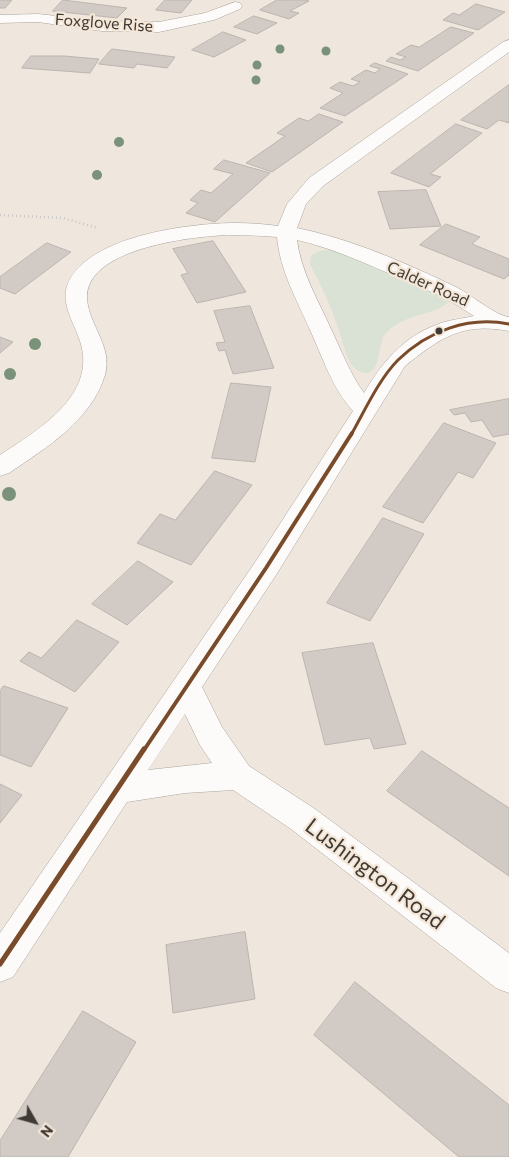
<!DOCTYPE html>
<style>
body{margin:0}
#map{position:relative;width:509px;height:1157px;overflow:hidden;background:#efe7de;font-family:Commissioner,sans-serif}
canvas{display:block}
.north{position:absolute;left:10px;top:1097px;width:50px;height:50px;-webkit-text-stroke:4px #f5e7d8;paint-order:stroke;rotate:128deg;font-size:14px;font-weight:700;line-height:20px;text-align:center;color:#3f3a34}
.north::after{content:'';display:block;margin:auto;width:18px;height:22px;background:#3f3a34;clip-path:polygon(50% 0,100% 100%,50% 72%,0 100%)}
</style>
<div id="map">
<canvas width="509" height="1157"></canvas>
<div class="north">N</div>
</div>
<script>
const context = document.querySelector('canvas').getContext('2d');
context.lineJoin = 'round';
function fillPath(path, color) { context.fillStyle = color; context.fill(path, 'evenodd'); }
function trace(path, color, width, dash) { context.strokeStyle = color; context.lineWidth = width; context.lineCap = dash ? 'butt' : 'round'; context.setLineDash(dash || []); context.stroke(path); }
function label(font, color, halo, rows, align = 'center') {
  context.font = font + ' Commissioner,sans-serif'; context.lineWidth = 4.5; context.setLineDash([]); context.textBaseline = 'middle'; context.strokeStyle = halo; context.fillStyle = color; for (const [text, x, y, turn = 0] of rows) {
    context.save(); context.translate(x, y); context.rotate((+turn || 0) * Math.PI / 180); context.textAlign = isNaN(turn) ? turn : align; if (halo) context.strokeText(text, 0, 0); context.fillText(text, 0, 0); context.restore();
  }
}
fillPath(new Path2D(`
 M329,250L336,251L446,299L448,303C445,305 442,307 438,309C419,317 398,317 384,336C378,345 381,375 364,373C359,372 354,368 351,364C345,354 342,339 338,328C332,309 320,282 310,265L311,255L319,251Z`), '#d9e2d4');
const building = new Path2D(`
 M0,0H12L5,8H0Z
 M63,0L127,8L117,18L53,11Z
 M165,0H192L181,13L156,10Z
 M277,0H307L309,1L290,11L299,13L289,19L260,10Z
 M476,4L505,12L478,30L443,20L453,13L459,15Z
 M254,16L277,23L257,34L234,27Z
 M451,27L474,33L418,71L386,61L391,57L400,60L406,57L396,54L411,45L419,47Z
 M223,32L246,40L214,57L192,50Z
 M112,49L175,57L167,68L137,64L134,68L99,64Z
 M31,56H64L99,59L90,73L22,68Z
 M375,63L408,74L345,116L320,108L343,93L330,88L340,82L353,86L360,82L351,79L366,70L375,73L380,69L370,66Z
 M509,85V123L499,120L487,129L461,120Z
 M319,114L343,122L272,172L246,163L285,136L277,133L299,118L308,121Z
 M456,124L482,133L430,174L441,177L429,187L391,173Z
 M224,160L270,173L215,222L186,213L198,203L190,200L201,190L211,193L233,174L214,169Z
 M426,190L441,226L390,229L378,192Z
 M446,224L480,237L472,244L509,259V275L504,279L420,245Z
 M213,241L246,292L197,303L181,275L188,273L173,249Z
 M47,243L71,252L15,294L0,288V277Z
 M250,306L274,368L233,374L225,350L219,351L216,343L225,342L214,311Z
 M0,337L13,342L0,353Z
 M231,383L271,387L255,462L212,458Z
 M509,399V434L493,437L482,420L471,422L465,413L454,415L450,410Z
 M444,423L496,443L473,478L458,472L423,523L383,507Z
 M215,471L252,485L191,565L137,543L160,514L175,520Z
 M383,518L424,534L370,621L327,603Z
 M138,561L173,582L127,625L92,604Z
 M77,620L119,642L75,692L20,661L29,652L41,658Z
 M373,643L406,744L374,749L370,738L325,745L302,653Z
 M4,686L68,708L31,767L0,755V691Z
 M422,751L509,808V876L387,791Z
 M0,784L22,795L0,823Z
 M245,932L255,999L173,1013L166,945Z
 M355,982L509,1105V1157H459L314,1035Z
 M83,1011L136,1042L68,1157H0V1141Z`);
fillPath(building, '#d2cbc5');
trace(building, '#bbb4af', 1);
const minor = new Path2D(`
 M235,2L240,3L242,6L240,9L214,20L159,32L102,31L38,22L0,23V15L38,14L102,21L159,22L205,13Z
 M509,40V52L323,186L306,204L297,228C351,239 406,263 456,287C472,295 494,315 509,317V331C462,322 440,338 405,366L276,575L202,687L222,727L249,766L315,809L509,953V993L496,988L291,829L233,790L185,793L127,802L13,977L0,982V933L256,561L353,411C332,388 323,358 310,330C297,300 280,271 277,237C263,236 249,235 235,235C199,235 84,247 87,299C89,325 113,347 105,375C91,421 46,448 9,473L0,476V455C38,430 98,395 80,341C75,325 63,308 66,290C79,236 191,223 236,223C250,223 264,224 278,226L287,204L309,178L503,42ZM297,240C328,247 358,260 388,273C417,286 447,297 474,316C461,319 447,320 436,325C403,337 381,364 364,393C350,374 342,352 332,331C319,302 301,272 297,240ZM185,714L200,745L212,763L148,770Z`);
trace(minor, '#aaa49d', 1);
trace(new Path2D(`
 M0,215L63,218L98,228`), '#cbc8c5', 2.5, [1, 3]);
fillPath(minor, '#fdfbfa');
trace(new Path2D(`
 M351,435C364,412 379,379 398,360C428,331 468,316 509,324`), '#7a4b2a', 3);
trace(new Path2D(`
 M144,750L266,568L352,433`), '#7a4b2a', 4);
trace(new Path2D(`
 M0,964L144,749`), '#7a4b2a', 5);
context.fillStyle = '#7a917a';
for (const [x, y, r] of [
 [280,49,4.5],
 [326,51,4.5],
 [257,65,4.5],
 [256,80,4.5],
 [119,142,5],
 [97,175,5],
 [35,344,6],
 [10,374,6],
 [9,494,7]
]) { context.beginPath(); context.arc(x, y, r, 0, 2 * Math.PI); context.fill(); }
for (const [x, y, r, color] of [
 [439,331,4.5,"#3f3a34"]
]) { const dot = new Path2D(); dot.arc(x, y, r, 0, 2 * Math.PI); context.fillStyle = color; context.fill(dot); trace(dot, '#f5e7d8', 2); }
label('16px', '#3f3a34', '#f5e7d8', [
 ["Foxglove Rise",104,23,4],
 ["Calder Road",428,284,24]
]);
label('22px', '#3f3a34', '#f5e7d8', [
 ["Lushington Road",375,874,37]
]);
</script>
